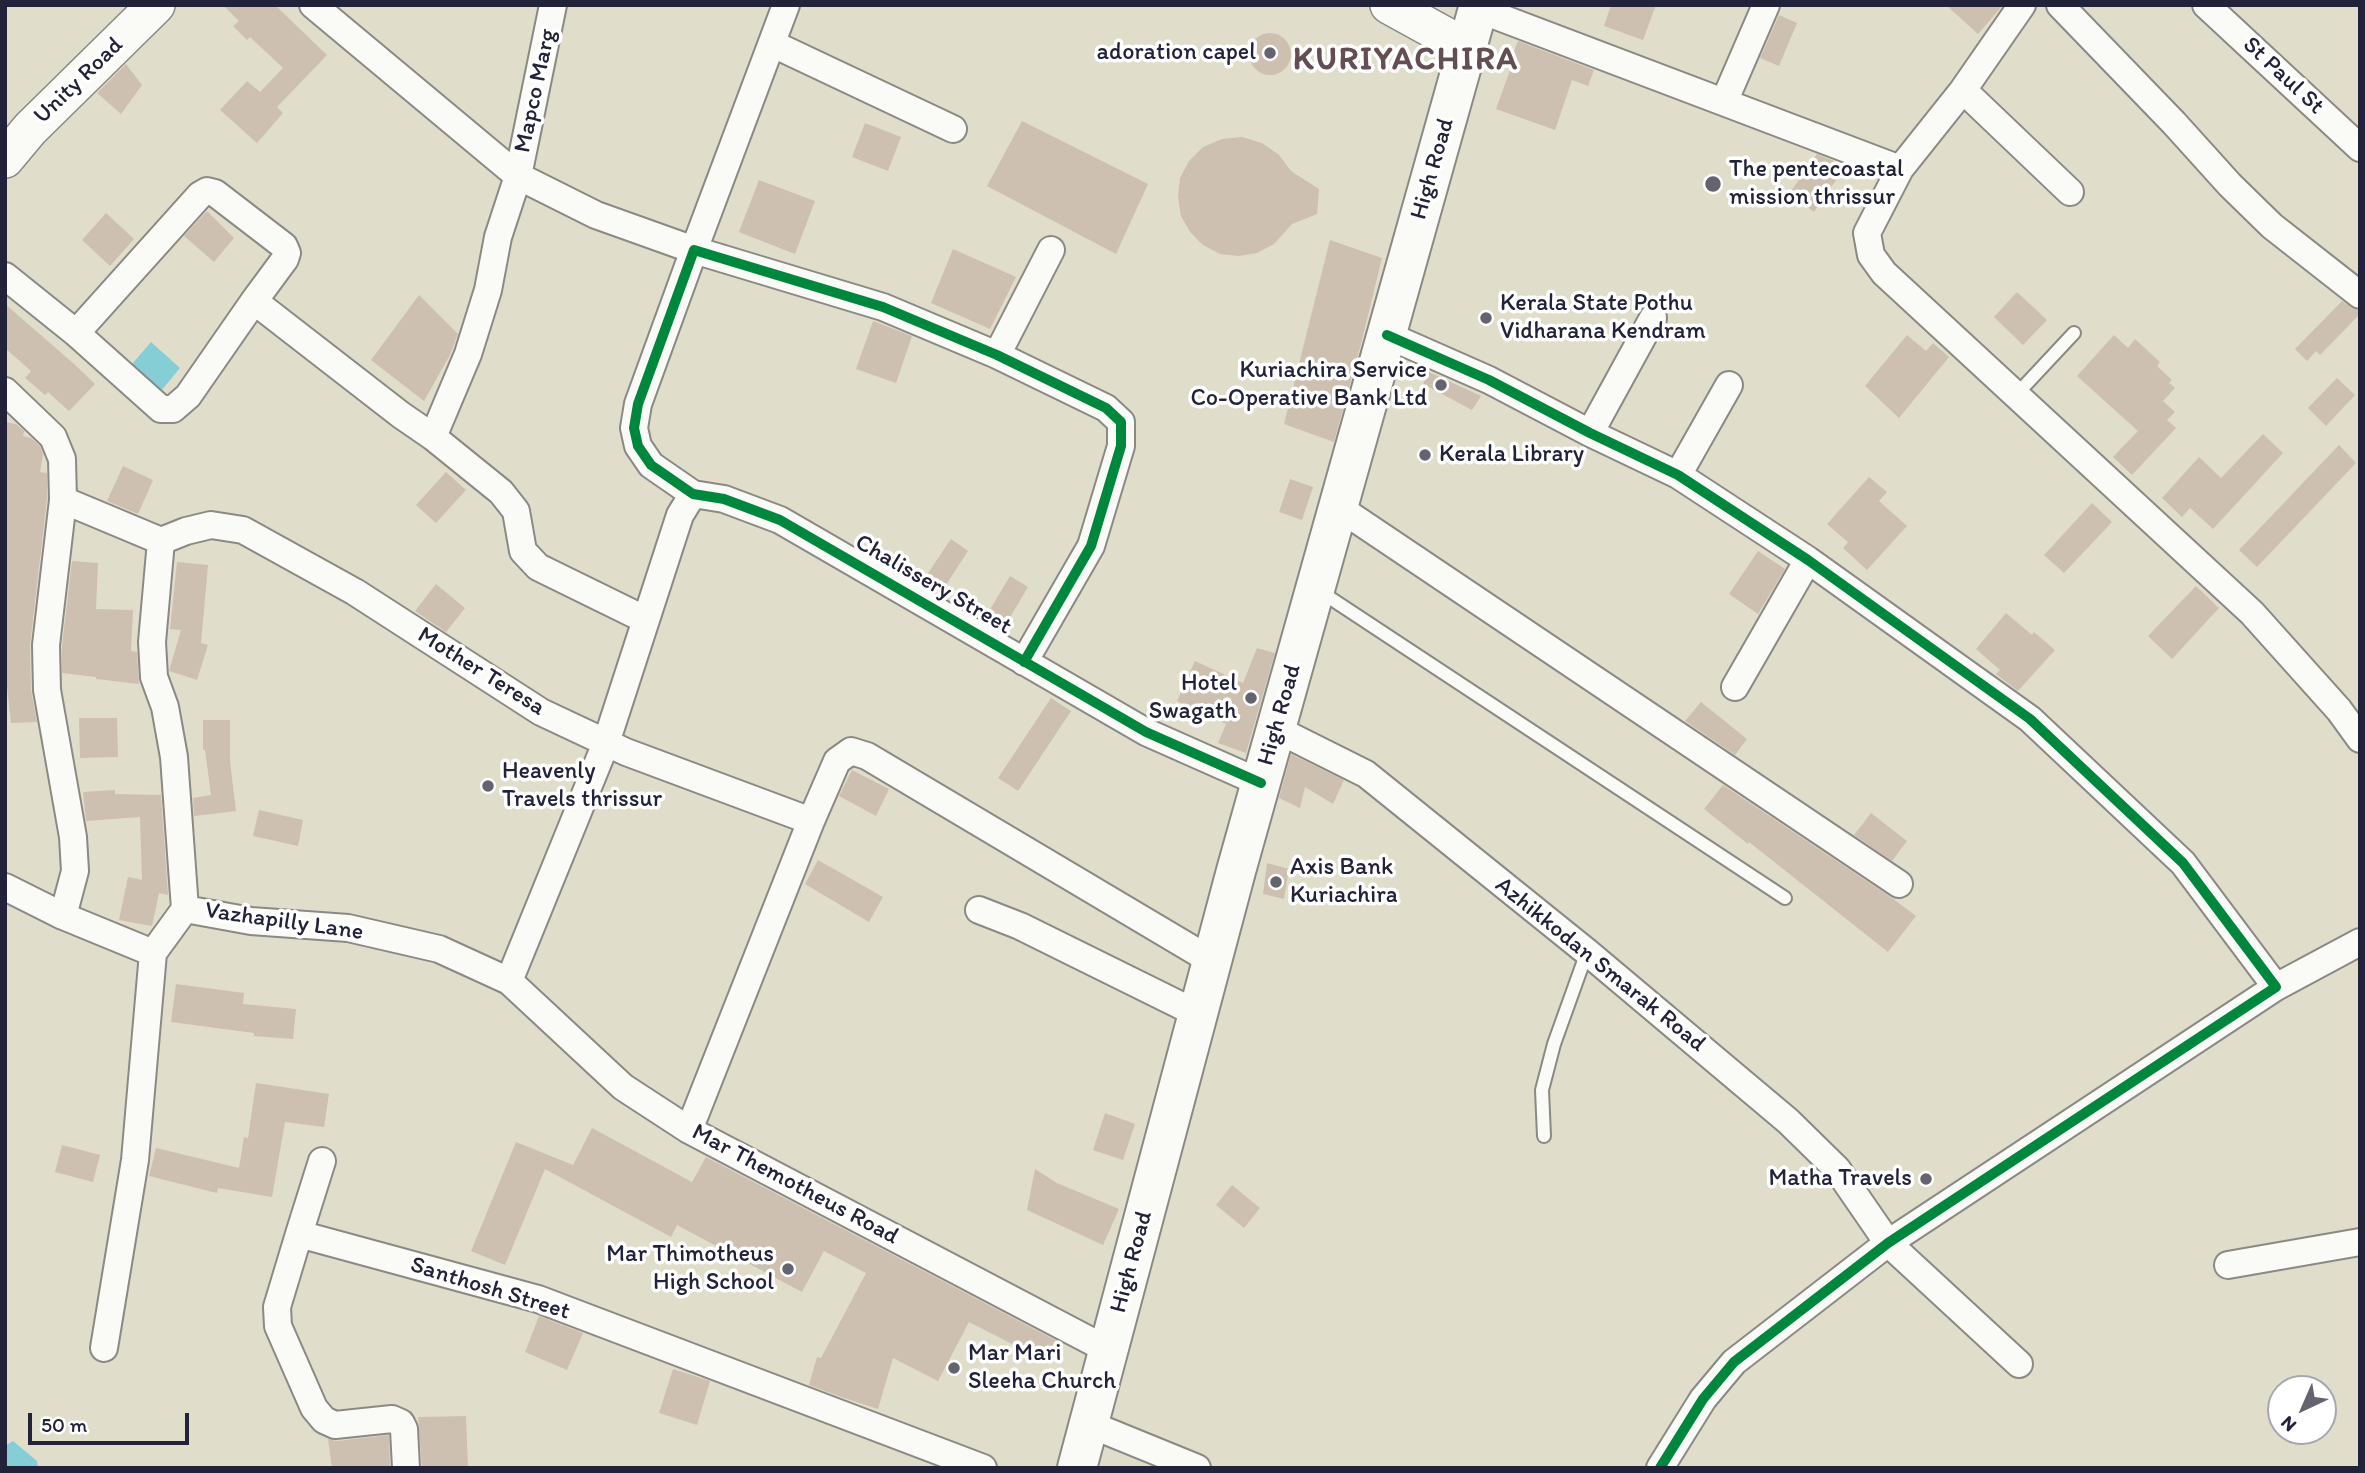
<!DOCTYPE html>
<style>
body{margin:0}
#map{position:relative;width:2365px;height:1473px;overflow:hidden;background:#e1ddcb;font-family:Itim,sans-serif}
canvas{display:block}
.frame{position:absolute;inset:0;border:7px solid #22223b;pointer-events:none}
.north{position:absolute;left:2267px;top:1375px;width:70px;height:70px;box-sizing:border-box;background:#fff;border:2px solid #a7a7b1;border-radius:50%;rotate:224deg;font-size:19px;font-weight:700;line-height:28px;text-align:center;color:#22223b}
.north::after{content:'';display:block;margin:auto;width:24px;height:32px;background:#65636d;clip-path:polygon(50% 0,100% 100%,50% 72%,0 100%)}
.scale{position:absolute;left:28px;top:1413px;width:161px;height:32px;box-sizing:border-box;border:4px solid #22223b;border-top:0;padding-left:9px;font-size:21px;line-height:24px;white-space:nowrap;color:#22223b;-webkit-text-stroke:5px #fff;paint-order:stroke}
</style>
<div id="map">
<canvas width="2365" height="1473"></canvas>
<div class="frame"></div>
<div class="north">N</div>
<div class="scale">50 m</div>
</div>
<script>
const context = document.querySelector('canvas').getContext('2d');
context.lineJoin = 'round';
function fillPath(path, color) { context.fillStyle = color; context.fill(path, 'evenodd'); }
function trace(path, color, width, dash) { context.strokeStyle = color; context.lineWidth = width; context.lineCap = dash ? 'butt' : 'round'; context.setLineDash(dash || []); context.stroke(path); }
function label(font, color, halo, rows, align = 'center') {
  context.font = font + ' Itim,sans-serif'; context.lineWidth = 7; context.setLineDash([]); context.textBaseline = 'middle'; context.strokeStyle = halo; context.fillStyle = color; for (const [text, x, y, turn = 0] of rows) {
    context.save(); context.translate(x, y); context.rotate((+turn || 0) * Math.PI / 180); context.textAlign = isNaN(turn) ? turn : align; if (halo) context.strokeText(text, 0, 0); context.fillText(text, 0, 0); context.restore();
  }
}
fillPath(new Path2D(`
 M151,342L180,368L156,397L126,371Z
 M13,1441L37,1461L38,1468H5V1446Z`), '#85ced5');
fillPath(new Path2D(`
 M223,5H275L327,55L277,107L283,113L257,143L220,110L247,81L260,92L283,68L250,37L247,40L233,26L239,21Z
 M1611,5H1656L1643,40L1604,26Z
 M1946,5H2003L1978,34Z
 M1779,15L1797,23L1779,66L1760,58Z
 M1249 54a21 21 0 1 1 42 0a21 21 0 1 1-42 0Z
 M1518,41L1594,70L1588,86L1572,80L1555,130L1496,109L1514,59L1511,58Z
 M126,64L142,85L121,114L97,93Z
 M1022,121L1148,184L1116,254L987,186Z
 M865,123L901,137L888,171L852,157Z
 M1242,137L1262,143L1279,155L1291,171L1319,189L1317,214L1292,224L1274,244L1257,253L1239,256L1220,254L1203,245L1190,232L1181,216L1178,197L1180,178L1189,161L1203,147L1222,139Z
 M1817,154L1846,166L1814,212L1789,194Z
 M759,180L815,201L795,254L739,232Z
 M207,211L234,238L214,262L184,236Z
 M106,213L134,239L110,266L82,240Z
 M1330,240L1382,258L1361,344L1334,442L1284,424Z
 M953,249L1016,277L990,329L931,303Z
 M2017,292L2047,320L2023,345L1994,317Z
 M419,295L458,334L450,355L424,401L371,360Z
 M2342,301L2359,311L2360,314L2320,355L2316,351L2307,361L2295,349Z
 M5,304L73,363L95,384L69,411L48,392L45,395L25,378L31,371L5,348Z
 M873,321L912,336L896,383L856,369Z
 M1907,335L1926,351L1933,343L1949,357L1899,418L1865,386Z
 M2114,335L2128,348L2135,339L2160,362L2157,366L2172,380L2169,383L2175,388L2163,401L2175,412L2167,420L2176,428L2132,475L2113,457L2138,431L2077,376Z
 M1429,372L1481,396L1472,410L1423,384Z
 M2337,378L2355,395L2326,426L2308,408Z
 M5,422L16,424L24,431L23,436L31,438L40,446L43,454L40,472L47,473V499L30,645L31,690L37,722L11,723L5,669Z
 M2263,434L2283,453L2213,529L2190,508L2182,517L2162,498L2199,457L2221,478Z
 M2339,445L2356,463L2257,567L2239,550Z
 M123,466L153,480L138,514L107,501Z
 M446,472L466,490L436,523L416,505Z
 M1869,477L1887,492L1879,501L1907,526L1867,570L1843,548L1848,542L1827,524Z
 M1290,479L1313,487L1302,520L1279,512Z
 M2092,503L2112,522L2064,573L2044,555Z
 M951,539L968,551L942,591L924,579Z
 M1758,551L1785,569L1758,614L1729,594Z
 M72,561L98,563L96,609L133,610L131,651L137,652L139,684L96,679V677L62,673V646Z
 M177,562L208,565L201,643L208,645L197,680L169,671L181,630L170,629Z
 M1010,576L1028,587L1006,624L988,613Z
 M436,584L465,608L446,632L415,611Z
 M2196,586L2219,608L2172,659L2148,636Z
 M2006,613L2032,635L2034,632L2055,650L2018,691L1996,674L2000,670L1976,649Z
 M1257,648L1275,653L1246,753L1218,743L1226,724L1177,701L1195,661L1243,683Z
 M1051,698L1071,711L1018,791L998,778Z
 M1701,702L1747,739L1735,755L1685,721Z
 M79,718H117L118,757L80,758Z
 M203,720H230V761L236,811L194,816L193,798L211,795L205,750H203Z
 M1291,754L1344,780L1333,804L1305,787L1300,808L1279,798Z
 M852,770L889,789L876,816L839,796Z
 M1723,785L1892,898L1916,916L1888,952L1749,842L1748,844L1704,809Z
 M115,790V794L161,795L168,895L159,893L152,926L119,920L128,877L142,880L140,817L86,821L83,792Z
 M259,810L303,820L298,846L253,836Z
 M1871,813L1907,841L1892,861L1854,835Z
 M818,860L883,897L869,922L805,884Z
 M1267,863L1289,869L1284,899L1263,894Z
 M176,984L244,993L243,1004L296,1009L293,1039L254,1036V1033L171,1022Z
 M256,1083L329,1094L324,1127L285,1122L272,1197L218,1188L217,1193L149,1176L156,1148L239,1168L244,1137L248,1138Z
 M1105,1113L1135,1124L1123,1160L1093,1150Z
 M592,1128L692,1182L706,1157L1059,1342L1052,1359L1019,1344L1018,1347L969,1322L938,1381L893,1358L878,1409L841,1397L809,1385L817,1357L821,1358L866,1273L824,1251L802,1292L677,1225L671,1237L545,1169L505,1265L471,1251L516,1142L573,1165Z
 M62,1145L100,1155L93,1182L55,1172Z
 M1035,1169L1057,1183L1119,1209L1103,1245L1027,1210Z
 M1232,1185L1260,1208L1244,1228L1216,1205Z
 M539,1316L583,1333L567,1370L525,1352Z
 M673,1369L710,1381L697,1425L659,1413Z
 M466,1416L468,1468H422L418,1417Z
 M389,1435L390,1468H332L328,1439L337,1441Z`), '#cdc0b0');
const lane = new Path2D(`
 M2016,395L2074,333
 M1318,590L1785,898
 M1544,1136L1542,1090L1554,1044L1587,952`);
const street = new Path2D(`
 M313,5L518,176L596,215L694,250L786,5
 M2060,5L2174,123L2230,185L2272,226L2360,295
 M2206,5L2360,148
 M1478,9L1900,169L1867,233L1871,255L1884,273L2252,613L2339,710L2360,739
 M773,44L953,129
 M1963,90L2070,192
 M1724,102L1766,5
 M1900,169L1963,90L2022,5
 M5,276L76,333L161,409H173L188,396L254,301L401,415L433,437L501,492L516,511L523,551L538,567L646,620
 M76,333L200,195L207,191L215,193L284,246L287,253L285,259L254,301
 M1387,335L1489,380L1590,433L1678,475L1808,560L2030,719L2183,863L2276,987L1888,1243L1734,1362L1703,1399L1660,1468
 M997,355L1051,250
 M5,391L53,437L62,459L63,500
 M1590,433L1653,318
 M433,437L468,354L488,290L498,237L518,176L553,5
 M1678,475L1729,385
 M1338,507L1899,884
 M161,541L186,531L211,525L243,530L355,592L541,712L626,752L811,821
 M1024,662L1091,546L1121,446V422L1106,408L997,355L883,307L694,250L638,404L634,428L638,446L651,465L693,494L724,499L780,520L1146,732L1261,783
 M1735,687L1808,560
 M1276,729L1366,774L1587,952L1788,1121L1837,1169L1888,1243L2019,1364
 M5,887L63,916L153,953
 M979,910L1020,926L1198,1014
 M63,916L75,871L73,837L47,690L46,645L63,500L161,541L152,642L154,677L165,707L174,757L185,909
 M153,953L185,909L251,921L348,928L439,949L509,981L623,1087L689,1130L1108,1350
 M509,981L606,743L680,515L693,494
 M2276,987L2360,942
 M689,1130L811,821L837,761L851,751L867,756L1212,961
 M299,1234L322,1161
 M2228,1265L2360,1242
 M104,1348L135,1160L153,953
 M1089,1424L1197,1468
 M406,1468L404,1429L401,1423L392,1419L335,1425L324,1420L314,1408L278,1326L277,1307L299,1234L538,1299L983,1468`);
const secondary = new Path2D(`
 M1389,5L1467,48
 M5,159L30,129L156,5`);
const primary = new Path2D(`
 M1077,1468L1236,871L1479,5`);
trace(lane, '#8b8984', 16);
trace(street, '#8b8984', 30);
trace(secondary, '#8b8984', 40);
trace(primary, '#8b8984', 42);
trace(lane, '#fafaf7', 12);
trace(street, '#fafaf7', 26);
trace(secondary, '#fafaf7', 37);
trace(primary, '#fafaf7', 38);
trace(new Path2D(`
 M1387,335L1489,380L1590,433L1678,475L1808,560L2030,719L2183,863L2276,987L1888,1243L1734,1362L1703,1399L1660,1468
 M1024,662L1091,546L1121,446V422L1106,408L997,355L883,307L694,250L638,404L634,428L638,446L651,465L693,494L724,499L780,520L1146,732L1261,783`), '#00873e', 10);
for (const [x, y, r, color] of [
 [1270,53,7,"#65636d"],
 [1713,184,9,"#65636d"],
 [1486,318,7,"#65636d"],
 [1441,385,7,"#65636d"],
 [1425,455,7,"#65636d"],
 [1251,698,7,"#65636d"],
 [488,786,7,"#65636d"],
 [1276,882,7,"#65636d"],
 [1926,1179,7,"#65636d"],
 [788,1269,7,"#65636d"],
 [954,1368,7,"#65636d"]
]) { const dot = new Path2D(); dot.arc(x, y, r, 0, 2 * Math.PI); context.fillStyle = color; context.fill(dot); trace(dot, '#fff', 2.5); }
label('24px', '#22223b', '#fff', [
 ["adoration capel",1256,53,"right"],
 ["The pentecoastal",1729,170],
 ["mission thrissur",1729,198],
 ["Kerala State Pothu",1500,304],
 ["Vidharana Kendram",1500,332],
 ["Kuriachira Service",1427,371,"right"],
 ["Co-Operative Bank Ltd",1427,399,"right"],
 ["Kerala Library",1439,455],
 ["Hotel",1237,684,"right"],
 ["Swagath",1237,712,"right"],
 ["Heavenly",502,772],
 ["Travels thrissur",502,800],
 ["Axis Bank",1290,868],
 ["Kuriachira",1290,896],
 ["Matha Travels",1912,1179,"right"],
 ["Mar Thimotheus",774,1255,"right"],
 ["High School",774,1283,"right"],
 ["Mar Mari",968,1354],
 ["Sleeha Church",968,1382]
], 'left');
label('24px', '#22223b', '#fff', [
 ["St Paul St",2283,76,43],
 ["Unity Road",79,81,-44],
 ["Mapco Marg",536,91,-78],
 ["High Road",1433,169,-74],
 ["Chalissery Street",933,585,30],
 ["Mother Teresa",481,672,32],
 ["High Road",1280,715,-74],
 ["Vazhapilly Lane",284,922,8],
 ["Azhikkodan Smarak Road",1600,965,39],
 ["Mar Themotheus Road",795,1185,28],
 ["High Road",1132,1262,-75],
 ["Santhosh Street",490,1289,17]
]);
context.letterSpacing = '2px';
label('bold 32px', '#634f51', '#fff', [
 ["KURIYACHIRA",1406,61]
]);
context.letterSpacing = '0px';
</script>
